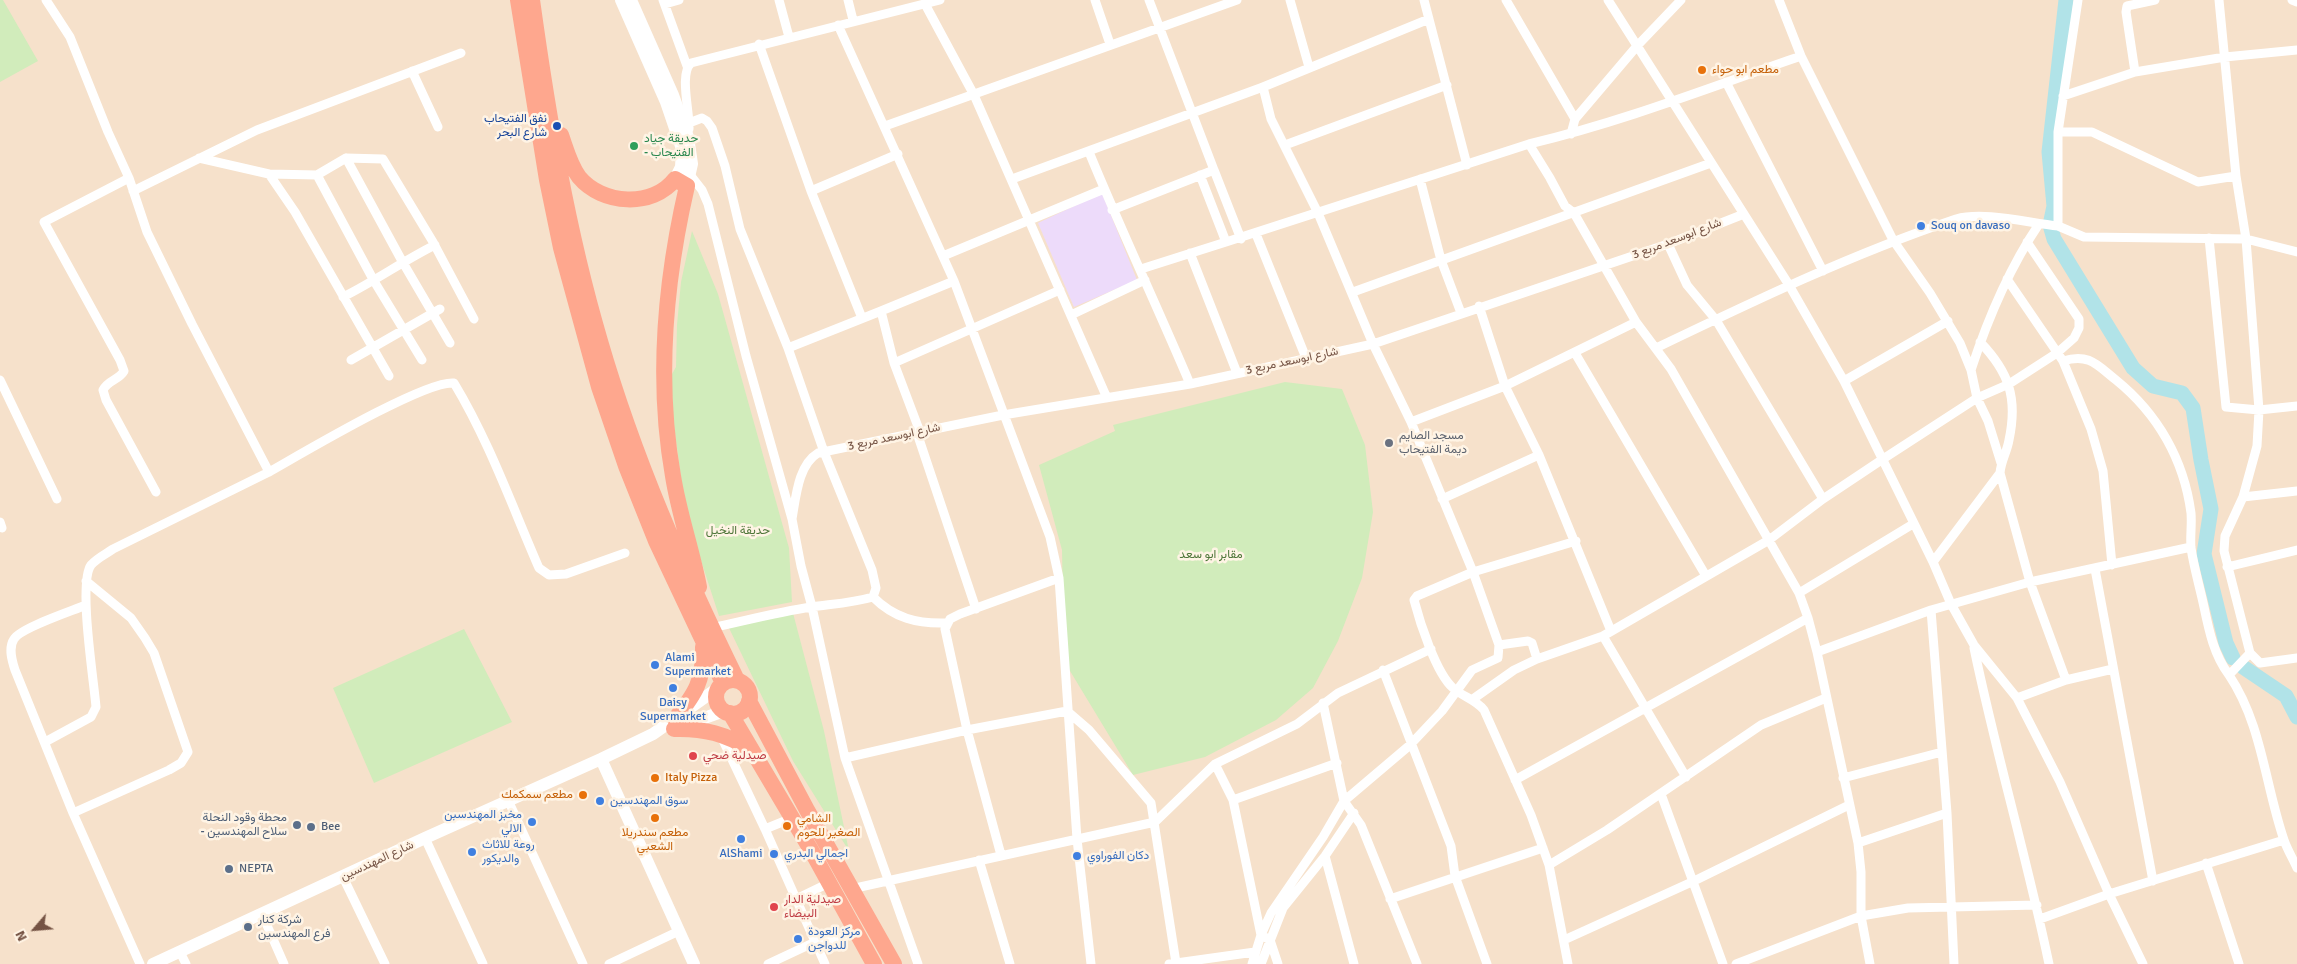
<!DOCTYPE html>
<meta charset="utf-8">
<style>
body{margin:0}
#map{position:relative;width:2297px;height:964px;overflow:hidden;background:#fef0dd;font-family:Signika,sans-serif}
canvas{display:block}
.north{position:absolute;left:10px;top:904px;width:50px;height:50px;-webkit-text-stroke:4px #fff4e5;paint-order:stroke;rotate:243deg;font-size:14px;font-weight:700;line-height:20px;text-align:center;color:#755344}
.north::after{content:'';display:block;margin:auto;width:18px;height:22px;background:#755344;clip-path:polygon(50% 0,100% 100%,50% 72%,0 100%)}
</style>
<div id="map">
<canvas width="2297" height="964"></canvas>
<div class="north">N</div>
</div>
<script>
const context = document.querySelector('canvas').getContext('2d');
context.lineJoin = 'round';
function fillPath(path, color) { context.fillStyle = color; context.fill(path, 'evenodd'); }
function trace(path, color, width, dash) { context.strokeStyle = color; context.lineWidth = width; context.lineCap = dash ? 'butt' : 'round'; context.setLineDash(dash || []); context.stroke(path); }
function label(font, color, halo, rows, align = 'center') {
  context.font = font + ' Signika,Vazirmatn,sans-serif'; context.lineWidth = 5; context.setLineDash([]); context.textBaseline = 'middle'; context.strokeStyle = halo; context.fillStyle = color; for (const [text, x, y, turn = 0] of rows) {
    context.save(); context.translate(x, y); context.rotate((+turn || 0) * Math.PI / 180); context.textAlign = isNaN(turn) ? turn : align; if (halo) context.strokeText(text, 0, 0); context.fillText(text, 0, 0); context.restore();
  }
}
fillPath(new Path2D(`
 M0,0H2297V964H0Z`), '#f6e1cb');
fillPath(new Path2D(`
 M1102,193L1137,280L1074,307L1038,223Z`), '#eddbfa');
fillPath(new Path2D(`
 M0,0H3L38,61L0,82Z
 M692,231L718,294L789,548L792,602L719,616L695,542L683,493L668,381L676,367L677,325L681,282Z
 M1285,382L1342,389L1365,445L1373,512L1362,578L1338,641L1313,688L1276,720L1205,757L1133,775L1064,661L1062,550L1039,465L1115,431L1113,425Z
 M793,613L824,731L849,851L793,761L729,628Z
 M464,629L512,722L374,783L333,688Z`), '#d1ecbb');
trace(new Path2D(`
 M2066,0L2049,152L2054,206L2050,225L2054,239L2133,368L2153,386L2182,393L2193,408L2201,460L2211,509L2204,554L2226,643L2233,658
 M2243,667L2286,696L2297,717`), '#b1e3e8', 15);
trace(new Path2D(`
 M663,0L687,66
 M779,0L789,37
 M848,0L853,20
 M1095,0L1110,44
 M1290,0L1309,67
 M1424,0L1467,165
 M1506,0L1575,119L1571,134
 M1608,0L1789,285L1844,381L1933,562L1951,604L1974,645L2017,698L2060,782L2109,894L2143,964
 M1779,0L1801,56L1893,240L1930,293L1960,343L1971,370L1977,398L1988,421L2001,463
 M2078,0L2058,132V226L2084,237L2246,239L2297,252
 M2219,0L2236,176L2246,239L2259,410L2257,446L2243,497L2225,536L2224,551L2250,653L2260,663L2297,658
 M2292,0L2297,2
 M665,4L679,0
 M925,4L974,95L1107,398
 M838,25L954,281L1050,537L1059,578L1077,839L1091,964
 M759,44L811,191L862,318
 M412,71L438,127
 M2135,72L2126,12L2127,6L2155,0
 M1726,82L1823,271
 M1263,87L1429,19
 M2063,96L2135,72L2225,57L2297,50
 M1575,119L1637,46L1681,0
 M689,123L702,118L707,121L712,128L725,166L740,229L788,348L824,452L872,570L876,588L873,597C852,603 832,604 811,607C778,612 744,621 711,628
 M885,126L1237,0
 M689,129C690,112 679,74 691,63L940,0
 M2058,132H2092L2198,182L2236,176
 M1529,144L1550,178L1565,206L1574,213L1636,322L1671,369L1799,593L1808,618L1817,652L1858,843L1861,872V916L1870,964
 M1285,145L1447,85
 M1089,152C1121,230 1157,306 1190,384
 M199,158L269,174L295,212L389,376
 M346,158L383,159L433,242L474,319
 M1214,170L1241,239
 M269,174L317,175L374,281L422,360
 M317,175L346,158L402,261L450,343
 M1200,175L1226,242L1529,144C1622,122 1711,87 1801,56
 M691,176L702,190L708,204L746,356L792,519L801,566L812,607L845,758L918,964
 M129,178L44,222L120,360L124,371C119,380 108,380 103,390L106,400L156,492
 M1012,179L1263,87L1271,119L1318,213L1373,344L1411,422L1473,572L1499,645L1528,641L1532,643L1537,659
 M1420,179L1441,260L1461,313
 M133,191L257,130L461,53
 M811,191L898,154
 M1112,210L1214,170L1149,0
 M1256,234L1306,358
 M2209,238L2226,407L2259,410L2297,406
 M1668,244L1687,285L1716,320L1823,499
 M1190,253L1237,373
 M943,256L1104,189
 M1141,269L1226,242
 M2007,279L2063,361L2091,429L2103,471L2112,565
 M1353,292L1711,163
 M343,297C375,281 403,261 435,245
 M1479,306L1505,386L1539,455L1611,631
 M881,311L954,281
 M1071,315L1145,280
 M788,348L881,311L894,363L920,432
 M1656,348C1754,301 1852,254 1956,219C1984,211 2028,223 2058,226
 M1575,353L1706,576
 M351,360L440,309
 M2063,361C2089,353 2097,365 2116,380C2158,414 2184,460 2191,513C2192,525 2190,536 2191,548C2194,568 2200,588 2204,607C2209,631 2214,655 2229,675
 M894,363L1060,290
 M1971,370C1988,318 2008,270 2039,224
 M0,380L57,499
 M1844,381L1948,321
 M1411,422L1505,386L1636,322
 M917,433L976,609
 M269,472C301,454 425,380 454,383C489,441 512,506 539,568L549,575L566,574L625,553
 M2000,473L2030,582L2066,680
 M2243,497L2297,491
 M1442,499L1539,455
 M792,519C796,497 798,465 818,453L1003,415L1190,384L1373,344L1668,244L1744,214
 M0,522L2,528
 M1933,562L2000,473C2001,461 2007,452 2009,440C2018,398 2009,372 1980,342
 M2227,567L2297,550
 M2095,569L2153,881
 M1799,593L1913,524
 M873,597C894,618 917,624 946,623
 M86,605C72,611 20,628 14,639C8,648 12,661 15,670L73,813L140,964
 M1603,636L1686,777
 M1974,648C1996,754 2027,858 2049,964
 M1817,652L1931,610
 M2250,653L2229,675C2262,724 2265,785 2284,840C2287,849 2293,859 2297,868
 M1383,670L1451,846L1455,876L1487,964
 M2017,698L2066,680L2113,669
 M1473,699L1514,670L1537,659L1603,636L1769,540L1823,499L1883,459L1977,398L2009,384L2057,353L2074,338L2079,328V319L2027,242
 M1323,703L1344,801L1361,825L1417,964
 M720,734L765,829
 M45,742L91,717L96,707C94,681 78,583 91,565C97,558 106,554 113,549L269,472L192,324L147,232L129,178L108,132L70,37L46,0
 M845,758L967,730L1067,711L1089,730L1151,803L1176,963
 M1215,764L1233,800L1261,935L1270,940L1278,964
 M1843,778L1942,752
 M1515,780L1808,618
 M1661,794L1723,964
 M508,800L583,964
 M1233,800L1337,763
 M73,813L169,770L181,763L188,752L154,653L145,638L131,618L86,581
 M792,818L765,829L825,964
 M425,838L483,964
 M1858,843L1947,813
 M1001,855L967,730L945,629L950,619L960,614L1059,578
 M1325,856L1354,964
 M979,860L1010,964
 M2206,863L2239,964
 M1549,865L1607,830L1761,725L1826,698
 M343,877L385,964
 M851,889L1155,822L1215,764L1297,724L1338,693L1431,649
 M796,899L829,883
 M1390,899L1543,848
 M262,914L284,964
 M2040,919L2109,894L2284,840
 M1564,940L1694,881L1849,805
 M180,952L186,964
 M609,964L679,931
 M768,964L815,942L831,941L857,932
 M1169,964L1255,952
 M1252,964L1261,935L1271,913L1323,837L1344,801L1410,745L1442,711L1472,670L1498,658L1499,645
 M1261,964L1283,908L1325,856L1354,813
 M1568,964L1549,865L1531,815L1484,710C1475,699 1463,697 1453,688C1436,673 1420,623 1414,600L1417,596L1473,572L1576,541
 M1736,964L1861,916L1908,908L2037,905
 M1954,964L1947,813L1931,610L2030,582L2191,547`), '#fff', 9);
trace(new Path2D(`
 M621,0L666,102L682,149L681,167L675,179
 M631,0L673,95L688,137L692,164L687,186
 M679,727L724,711
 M601,759L694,964
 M153,964L425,838L601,759L653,734L718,688`), '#fff', 12);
trace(new Path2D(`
 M518,0L547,180L561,248L599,387L626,466L656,541L723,683
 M532,0C548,115 567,229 600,341C634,458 683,570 737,680
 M561,135C566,149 570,165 579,177C602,205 653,208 675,179L687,186C665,281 656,380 673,476C679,514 692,550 699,587
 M716 697a17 17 0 1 1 34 0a17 17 0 1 1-34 0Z
 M749,701L807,810L894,964
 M730,713L811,850L874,964
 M675,719C695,694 704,681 703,647
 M674,729C704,728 726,734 752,750`), '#fea78e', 16);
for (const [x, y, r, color] of [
 [1702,70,5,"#e8710a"],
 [557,126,5,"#1a4fb4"],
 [634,146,5,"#2e9e5b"],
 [1921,226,5,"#3f7fe0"],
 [1389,443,5,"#6b7280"],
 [655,665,5,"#3f7fe0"],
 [673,688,5,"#3f7fe0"],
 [693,756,5,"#e0444e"],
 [655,778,5,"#e8710a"],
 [583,795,5,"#e8710a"],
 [600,801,5,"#3f7fe0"],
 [655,818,5,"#e8710a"],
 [532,822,5,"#3f7fe0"],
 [297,825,5,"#5c6f8a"],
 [787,826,5,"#e8710a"],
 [311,827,5,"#5c6f8a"],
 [741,839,5,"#3f7fe0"],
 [472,852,5,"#3f7fe0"],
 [774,854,5,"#3f7fe0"],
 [1077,856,5,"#3f7fe0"],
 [229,869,5,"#5c6f8a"],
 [774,907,5,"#e0444e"],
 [248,927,5,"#5c6f8a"],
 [798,939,5,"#3f7fe0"]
]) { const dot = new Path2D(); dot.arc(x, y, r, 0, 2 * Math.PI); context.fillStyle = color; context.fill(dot); trace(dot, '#fff4e5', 2); }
label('12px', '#c56008', '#fff4e5', [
 ["مطعم ابو حواء",1712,70],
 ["Italy Pizza",665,778],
 ["مطعم سمكمك",573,795,"right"],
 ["الشامي",797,819],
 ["الصغير للحوم",797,833],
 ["مطعم سندريلا",655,833,"center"],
 ["الشعبي",655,847,"center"]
], 'left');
label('12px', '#164399', '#fff4e5', [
 ["نفق الفتيحاب",547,119],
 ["شارع البحر",547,133]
], 'right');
label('12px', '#27864d', '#fff4e5', [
 ["حديقة جياد",644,139],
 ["- الفتيحاب",644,153]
], 'left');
label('12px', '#366cbe', '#fff4e5', [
 ["Souq on davaso",1931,226],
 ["Alami",665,658],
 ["Supermarket",665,672],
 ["Daisy",673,703,"center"],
 ["Supermarket",673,717,"center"],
 ["سوق المهندسين",610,801],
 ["مخبز المهندسبن",522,815,"right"],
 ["الالي",522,829,"right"],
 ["روعة للاثاث",482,845],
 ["والديكور",482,859],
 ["AlShami",741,854,"center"],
 ["اجمالي البدري",784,854],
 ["دكان الفوراوي",1087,856],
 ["مركز العودة",808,932],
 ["للدواجن",808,946]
], 'left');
label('12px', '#755344', '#fff4e5', [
 ["شارع ابوسعد مربع 3",1677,239,-21],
 ["شارع ابوسعد مربع 3",1292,361,-12],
 ["شارع ابوسعد مربع 3",894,437,-12],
 ["شارع المهندسين",377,861,-25]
]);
label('12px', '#5b616d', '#fff4e5', [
 ["مسجد الصايم",1399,436],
 ["ديمة الفتيحاب",1399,450]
], 'left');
label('12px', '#4e7639', '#fff4e5', [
 ["حديقة النخيل",738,531],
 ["مقابر ابو سعد",1211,555]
]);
label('12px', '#be3a42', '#fff4e5', [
 ["صيدلية ضحي",703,756],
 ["صيدلية الدار",784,900],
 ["البيضاء",784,914]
], 'left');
label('12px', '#4e5e75', '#fff4e5', [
 ["محطة وقود النحلة",287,818,"right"],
 ["- سلاح المهندسين",287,832,"right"],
 ["Bee",321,827],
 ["NEPTA",239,869],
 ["شركة كنار",258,920],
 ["فرع المهندسين",258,934]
], 'left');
</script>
